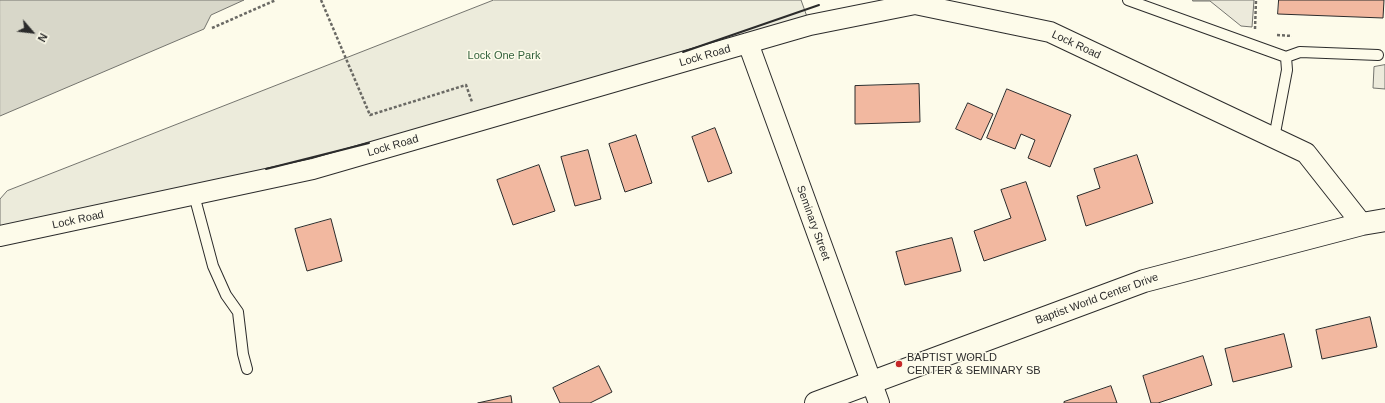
<!DOCTYPE html>
<style>
body{margin:0}
#map{position:relative;width:1385px;height:403px;overflow:hidden;background:#fdfbea;font-family:Arial,sans-serif}
canvas{display:block}
.north{position:absolute;left:12px;top:12px;width:40px;height:40px;-webkit-text-stroke:3px #fdfbea;paint-order:stroke;rotate:118deg;font-size:11px;font-weight:700;line-height:16px;text-align:center;color:#2b2b2b}
.north::after{content:'';display:block;margin:auto;width:14px;height:18px;background:#2b2b2b;clip-path:polygon(50% 0,100% 100%,50% 72%,0 100%)}
</style>
<div id="map">
<canvas width="1385" height="403"></canvas>
<div class="north">N</div>
</div>
<script>
const context = document.querySelector('canvas').getContext('2d');
context.lineJoin = 'round';
function fillPath(path, color) { context.fillStyle = color; context.fill(path, 'evenodd'); }
function trace(path, color, width, dash) { context.strokeStyle = color; context.lineWidth = width; context.lineCap = dash ? 'butt' : 'round'; context.setLineDash(dash || []); context.stroke(path); }
function label(font, color, halo, rows, align = 'center') {
  context.font = font + ' Arial,sans-serif'; context.lineWidth = 3; context.setLineDash([]); context.textBaseline = 'middle'; context.strokeStyle = halo; context.fillStyle = color; for (const [text, x, y, turn = 0] of rows) {
    context.save(); context.translate(x, y); context.rotate((+turn || 0) * Math.PI / 180); context.textAlign = isNaN(turn) ? turn : align; if (halo) context.strokeText(text, 0, 0); context.fillText(text, 0, 0); context.restore();
  }
}
const green = new Path2D(`
 M494,0H801L810,25L313,169L0,236V199L7,191Z`);
fillPath(green, '#ecebdb');
trace(green, '#74746e', 1);
const parking = new Path2D(`
 M1193,0H1254L1252,27L1241,26L1210,1H1193Z
 M1385,65V89L1373,88L1374,67Z`);
fillPath(parking, '#eceadb');
trace(parking, '#74746e', 1);
const water = new Path2D(`
 M0,0H244L211,15L204,29L0,116Z`);
fillPath(water, '#d8d7c9');
trace(water, '#74746e', 1);
const building = new Path2D(`
 M1279,0H1384L1383,18L1278,14Z
 M919,84L920,122L855,124V86Z
 M1007,89L1071,115L1050,167L1028,158L1035,140L1021,134L1015,149L987,138Z
 M968,103L993,114L981,140L956,129Z
 M715,128L732,173L708,182L692,137Z
 M636,135L652,183L625,192L609,144Z
 M588,150L601,199L575,206L561,157Z
 M1137,155L1153,203L1086,226L1077,196L1100,188L1094,169Z
 M539,165L555,211L513,225L497,180Z
 M1026,182L1046,240L984,261L974,231L1011,218L1001,190Z
 M331,219L342,261L307,271L295,229Z
 M952,238L961,271L905,285L896,252Z
 M1370,317L1377,347L1322,359L1316,330Z
 M1284,334L1292,367L1233,382L1225,349Z
 M1203,356L1212,385L1158,403H1151L1143,376Z
 M599,366L612,392L590,403H560L553,388Z
 M1111,386L1117,403H1064V402Z
 M511,396L512,403H478Z`);
fillPath(building, '#f2b8a0');
trace(building, '#2b2b2b', 1);
const service = new Path2D(`
 M1128,0L1286,57L1287,70L1274,138
 M1286,57L1300,52L1378,55
 M194,195L213,266L226,295L238,312L243,354L247,369`);
const minor = new Path2D(`
 M748,43L879,403
 M0,236L313,169L810,25L915,4L1050,32L1306,153L1362,224`);
const tertiary = new Path2D(`
 M816,403L1144,281L1362,224L1385,220`);
trace(service, '#2b2b2b', 12);
trace(minor, '#2b2b2b', 22);
trace(tertiary, '#2b2b2b', 24);
trace(new Path2D(`
 M321,0L370,115L466,85L472,102
 M212,28L276,0
 M1255,29L1256,0
 M1277,35L1292,36`), '#6a6964', 2.5, [3, 2]);
trace(service, '#fdfbea', 10);
trace(minor, '#fdfbea', 20);
trace(tertiary, '#fdfbea', 22);
trace(new Path2D(`
 M683,52L819,5
 M266,169L369,143`), '#2b2b2b', 2);
for (const [x, y, r, color] of [
 [899,364,4,"#c62828"]
]) { const dot = new Path2D(); dot.arc(x, y, r, 0, 2 * Math.PI); context.fillStyle = color; context.fill(dot); trace(dot, '#fdfbea', 1.5); }
label('11px', '#2b2b2b', '#fdfbea', [
 ["Lock Road",1076,45,25],
 ["Lock Road",705,56,-16],
 ["Lock Road",393,146,-16],
 ["Lock Road",78,220,-12],
 ["Seminary Street",813,223,70],
 ["Baptist World Center Drive",1097,299,-20]
]);
label('11px', '#34623c', '#fdfbea', [
 ["Lock One Park",504,56]
]);
label('11px', '#2b2b2b', '#fdfbea', [
 ["BAPTIST WORLD",907,358],
 ["CENTER & SEMINARY SB",907,371]
], 'left');
</script>
